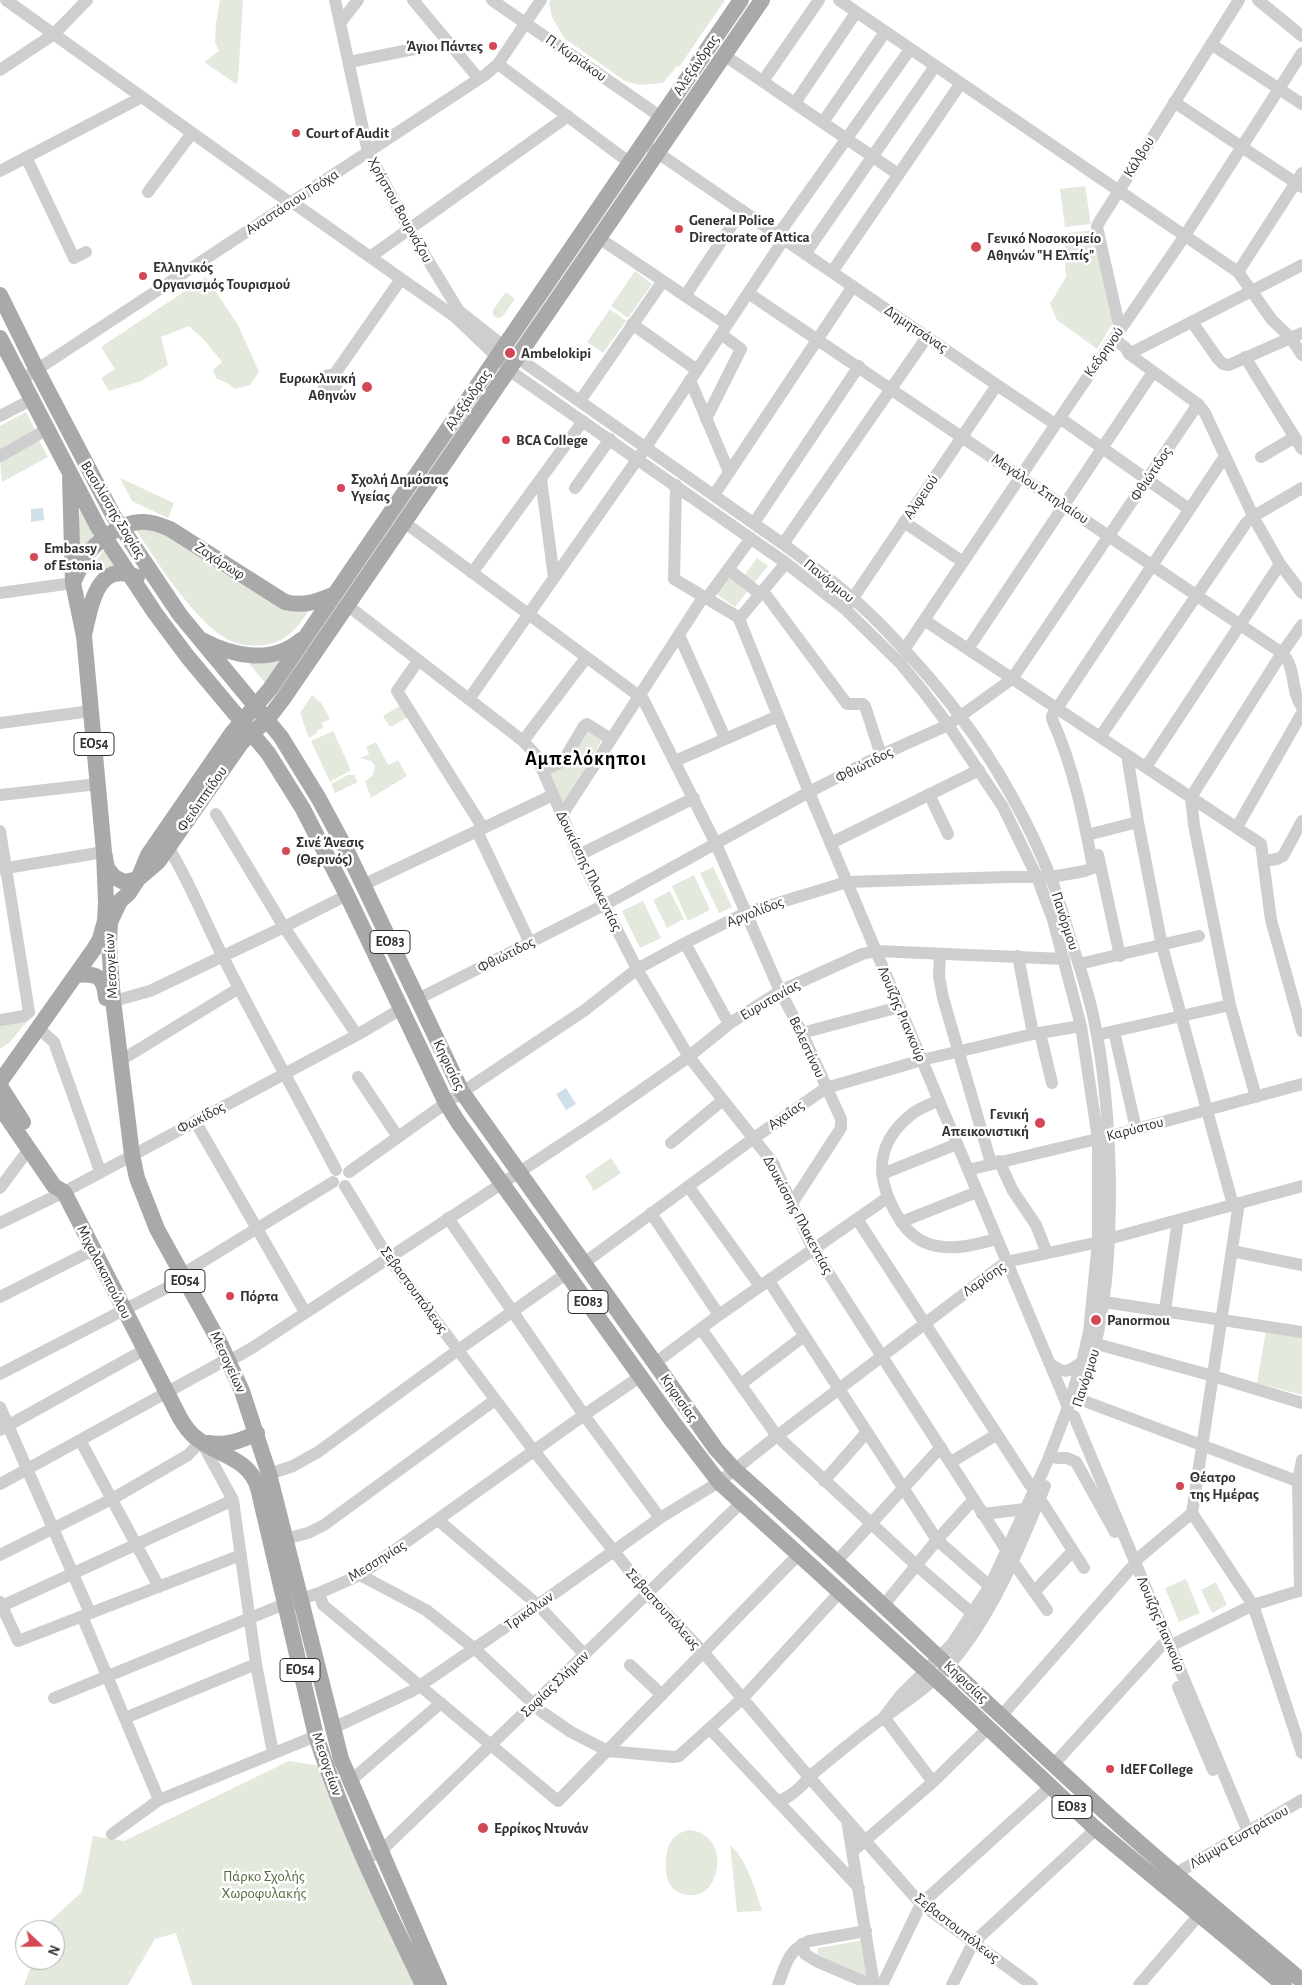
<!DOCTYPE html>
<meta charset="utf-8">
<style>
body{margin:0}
#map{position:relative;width:1302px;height:1985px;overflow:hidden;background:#fff;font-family:"Alegreya Sans",sans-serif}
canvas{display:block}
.north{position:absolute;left:15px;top:1920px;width:50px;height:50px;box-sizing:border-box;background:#fff;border:1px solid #adadad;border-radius:50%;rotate:111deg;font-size:14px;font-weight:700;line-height:20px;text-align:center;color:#313131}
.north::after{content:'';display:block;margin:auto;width:18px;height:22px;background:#d44754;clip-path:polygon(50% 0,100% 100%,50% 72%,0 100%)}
</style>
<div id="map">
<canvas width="1302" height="1985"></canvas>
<div class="north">N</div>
</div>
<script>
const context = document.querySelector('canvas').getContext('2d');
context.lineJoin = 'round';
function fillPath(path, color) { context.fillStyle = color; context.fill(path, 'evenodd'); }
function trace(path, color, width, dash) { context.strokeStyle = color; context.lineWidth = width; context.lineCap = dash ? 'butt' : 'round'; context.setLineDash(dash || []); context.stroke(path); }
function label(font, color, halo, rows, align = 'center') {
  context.font = font + ' "Alegreya Sans",sans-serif'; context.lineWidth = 5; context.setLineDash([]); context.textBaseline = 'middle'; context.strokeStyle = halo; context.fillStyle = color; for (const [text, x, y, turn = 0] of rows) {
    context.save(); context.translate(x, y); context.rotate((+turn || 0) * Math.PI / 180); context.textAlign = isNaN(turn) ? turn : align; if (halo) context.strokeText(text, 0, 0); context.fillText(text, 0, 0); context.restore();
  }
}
fillPath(new Path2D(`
 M220,0H243L238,81L236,84L204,62L219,51L215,42L216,23Z
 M551,0H725L679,67L677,66L663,83L639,85L625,81L564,38L552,17L549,3Z
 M1085,186L1091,224L1065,227L1060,189Z
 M1093,230L1113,323L1097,349L1057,320L1050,304L1066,277L1064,252L1067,233Z
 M635,271L652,284L628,318L611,306Z
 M206,277L238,325L259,372L250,385L234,389L229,384L216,378L213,370L222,362L206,342L189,326L161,337L168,365L141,381L109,391L101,378L115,369L101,347Z
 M506,292L515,299L502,317L497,318L493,315V310Z
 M610,309L626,321L603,353L587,342Z
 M26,412L35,430L0,449V426Z
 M39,441L48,457L2,482L0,461Z
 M120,478L174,503L168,518L132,501Z
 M80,500L96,532L78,555Z
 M133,525L147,526L312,606C304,617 296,631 284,638C268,648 241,648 225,638C191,617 155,559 133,525Z
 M106,549L116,566L101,575L93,566L102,552Z
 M757,558L768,566L753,584L744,576Z
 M728,577L750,588L735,607L715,593Z
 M281,660L265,683L248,662L267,663Z
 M312,695L322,704L330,719L322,723L323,728L317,730V733L309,738L300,713Z
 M401,705L408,717L390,727L383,716Z
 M589,728L604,737L563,803L550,773Z
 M333,731L351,770L330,782L311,741Z
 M376,742L388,765L398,760L407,776L371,798L365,781L373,775L375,766L371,761L360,758L369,754L366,747Z
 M348,775H354L358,782L335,793L331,784Z
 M713,867L732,907L719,913L700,873Z
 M694,875L710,910L688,921L672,886Z
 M670,891L684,919L667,928L653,900Z
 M643,901L661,938L640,948L622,911Z
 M31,1017L9,1043L0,1049V1022Z
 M611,1158L621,1173L594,1191L585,1176Z
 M1266,1330L1302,1335V1395L1257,1383Z
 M1186,1579L1200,1613L1179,1622L1165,1588Z
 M1216,1582L1227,1605L1212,1613L1201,1590Z
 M289,1761L320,1766L416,1985H192L176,1933L155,1939L128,1985H24L33,1960H55V1930H46L50,1921L82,1892L93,1836L124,1841Z
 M689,1830C733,1833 722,1906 683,1894C677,1893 672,1888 669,1883C666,1877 666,1870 666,1864C666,1846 671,1834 689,1830Z
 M730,1845C745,1855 757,1894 762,1911L737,1912Z
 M863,1940L869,1978L817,1957L818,1948Z`), '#e4e9de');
fillPath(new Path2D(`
 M43,508L44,520L31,522V509Z
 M566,1088L576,1104L566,1110L556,1094Z`), '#cfe0ea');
trace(new Path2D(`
 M6,0L289,202H292L454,316L516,375L786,563L845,609L900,663L923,691L944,719L1003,807L1037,877L1053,920L1081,1026L1098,1139V1242L1089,1332L1082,1362L1068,1407L1048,1460L991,1584L952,1644L901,1695L884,1717
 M335,0L368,152L409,229L459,311L525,363L783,544C817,569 852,595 881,625C908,653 940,688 962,719C995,762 1030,825 1050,876C1059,898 1065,921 1072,944C1082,973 1092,1005 1097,1035C1106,1083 1109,1133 1110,1182C1110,1251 1107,1313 1086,1379
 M413,0L479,79
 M492,0L661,117
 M839,0L1238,272L1272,320L1290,337L1302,355
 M1258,0L1302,36
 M340,23L358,0
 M1211,44L1302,104
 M724,55L898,174
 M349,62L424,47
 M498,64L630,163
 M0,70L54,34L87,0
 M763,81L819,0
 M1174,102L1302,187
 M795,103L853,17
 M823,122L881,38
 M652,149L997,385L1052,422L1064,421L1189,509
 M26,157L74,258L86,252
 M0,171L142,97
 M148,192L192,133
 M778,235L906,55
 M599,238L727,324
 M805,254L931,72
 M370,257L568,116
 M832,272L961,83
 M1238,272L1302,173
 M748,293L1282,653C1297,668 1290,691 1302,707
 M685,296L742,210
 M1192,322L1218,359L1223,364L1229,365L1302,333
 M632,324L697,370
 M1120,329L1097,227L1098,224L1239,0
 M1114,339L1126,348L1129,354L1198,404L1205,413L1255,520L1280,564L1302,593
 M1129,354L1302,265
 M1245,357L1302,449
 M323 382a7 7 0 1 1 14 0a7 7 0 1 1-14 0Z
 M334,375L401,279
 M21,380L485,75L498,64L541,0
 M690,380L729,472
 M580,401L663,281
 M0,416L31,400
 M706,419L741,349L721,334
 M0,456L46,430
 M1261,457L1295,437
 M541,479L554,578
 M676,485L674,579L738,617L739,619L809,792L1068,1407
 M575,488L610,439
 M714,495L853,286
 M404,522L643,699L716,844L780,991L802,1033L841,1119V1128L791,1205
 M904,522L963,562
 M754,523L859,366
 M783,544L927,337
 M728,569L760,594
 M472,573L583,421
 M763,591L847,704H863L865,706L881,755
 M0,593L73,583
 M707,598L751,538
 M849,604L997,385
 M347,605L523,741L536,755L579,855L637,969L689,1057L773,1163L813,1249L1007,1551
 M739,619L786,563
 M924,620L1261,844L1271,920L1302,1031
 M679,635L725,738
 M968,649L1153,372
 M904,650L1072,400L1184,237L1302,53
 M418,661L397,691L483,828
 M469,699L646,447L784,239
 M0,723L91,711
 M1100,737L1246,523L1254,516L1302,488
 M523,741L586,658
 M1127,755L1138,822L1162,946L1233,1205
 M675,761L778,716
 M1146,767L1280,564
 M544,771L563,761L584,726L587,724L611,739
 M929,794L948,834
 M0,795L98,784
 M1191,797L1194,825L1230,1005L1256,1097
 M1191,797L1282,653L1302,625
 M216,814L284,927L357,1035
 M562,815L704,596
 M1237,827L1302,713
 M0,831L29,1012L24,1016L0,1020
 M477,831L530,943
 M1087,835L1138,822
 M831,843L979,770
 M168,847C190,882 205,922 224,959C260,1030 299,1099 336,1170
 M579,855L694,798
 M1098,855L1120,956
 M1264,861L1277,859L1283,856L1302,821
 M0,869L104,852
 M363,885L553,795
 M685,943L729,1024
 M940,954L939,976L943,998L991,1163
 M1018,956L1033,1034
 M1079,964L1199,936
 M121,999L150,991L284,927L347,895
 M418,999L606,904L809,792L881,755L948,725L1012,679L1198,404
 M38,1028L54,1042L100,1171
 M1114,1031L1136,1129
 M802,1033L899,1007
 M1040,1033L1052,1083
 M1097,1035L1230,1005
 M128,1056L239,988
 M358,1077L398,1137
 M938,1100C930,1105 919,1108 912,1114C875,1143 875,1177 897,1215C906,1231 918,1243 937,1246C958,1250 976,1244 997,1239
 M195,1121L305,1312
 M671,1143L723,1100
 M999,1161L1013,1191L1036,1225L1047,1253
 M968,1170L1122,1133L1302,1084
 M349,1172L446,1103L585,1010L637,969L685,943L745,913L847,882L1008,877H1051L1085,871L1093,868C1084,818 1073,765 1052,719V716L1225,456
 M882,1174L957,1144
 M345,1186L388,1257L534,1451L648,1594L704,1653L809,1777L921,1904L1032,1985
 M688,1186L760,1286
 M0,1188L29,1149
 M651,1213L719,1315
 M448,1218L584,1415L660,1518
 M857,1219L1030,1485L1035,1488
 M901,1222L977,1192
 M0,1223L64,1192L357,1035L401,1009
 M1232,1251L1302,1265
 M584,1263L754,1138L826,1088L922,1060L1033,1034L1081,1026
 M189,1270L333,1182
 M769,1281L937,1540L985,1582L991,1584
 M0,1297L93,1250
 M1104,1302L1302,1332
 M1165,1310L1178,1220
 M702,1330L777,1436L916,1565L973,1614
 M1097,1344L1213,1376L1302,1403
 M236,1357L252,1348L603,1117L687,1058L729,1024L780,991L862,954L876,951L1064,959
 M655,1363L719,1315L887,1198
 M1049,1363C1064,1374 1067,1373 1082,1362
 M0,1374L178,1282
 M741,1384L804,1336
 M1079,1399L1302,1483
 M0,1407L90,1613
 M1074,1416L1248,1832
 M0,1430L144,1350
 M80,1440L159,1587
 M1057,1458H1067L1076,1462L1115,1532
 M951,1462L996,1435
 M269,1474L293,1466L318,1452L458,1350L567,1273
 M824,1481L867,1432
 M0,1484L222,1362
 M1040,1499L1084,1568
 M1192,1513L1239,1203
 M1192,1513L1253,1605L1302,1753
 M982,1514L1025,1509
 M438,1520L538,1605L585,1655
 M285,1539L308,1533L324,1525L495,1400
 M0,1555L112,1499L188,1455L201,1441L233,1500L256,1664L273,1753
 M1135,1561L1192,1513
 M836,1562L941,1447
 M1013,1562L1047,1610
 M360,1575L426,1610L475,1649L542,1712L571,1732L608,1751L673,1757L679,1756L743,1698L840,1592
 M1300,1591L1298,1482L1302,1460
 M1034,1592L1073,1551
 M319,1593L323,1605L558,1801L799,1554
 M0,1602L18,1641L241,1555
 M2,1606L233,1500
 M883,1606L937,1540L974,1499
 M82,1616L159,1800
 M1170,1646L1253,1605L1302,1590
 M630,1665L662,1695
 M1178,1687L1213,1770
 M54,1698L277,1607L319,1593L360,1575L584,1415L641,1376
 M1002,1715L1131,1568
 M884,1717L933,1782
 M125,1718L256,1664
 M331,1729L412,1691L538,1605L660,1518L719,1482L777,1436L1006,1262L1090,1244L1302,1186
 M710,1729L859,1888
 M1054,1764L1162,1645
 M349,1782L441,1703
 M777,1801C787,1800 803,1786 809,1777C833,1757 858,1736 883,1718C911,1698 940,1679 961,1651C999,1601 1021,1543 1045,1486
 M847,1820L874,1985
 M112,1834L159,1800L316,1736
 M853,1851L933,1782L988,1728
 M363,1860L380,1852L742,1502
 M1175,1874L1302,1800
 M802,1944L805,1954L816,1961L872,1985
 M778,1985C786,1965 787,1951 809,1941L866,1931
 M882,1985L921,1904L1050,1787
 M952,1985L973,1943L1096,1829
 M1139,1985L1199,1915`), '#cecece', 12);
trace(new Path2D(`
 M0,295L37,370L113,515L180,615L281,737L319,799L347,851L462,1092L716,1449L735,1470C865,1585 989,1707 1118,1824C1178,1878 1241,1929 1302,1981
 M0,338L98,527L155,613L187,656L268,753L303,809L347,895L446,1103L458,1122L673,1422L719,1482L951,1693L1096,1829L1284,1985
 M74,581C78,572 82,562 88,553C100,539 121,523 140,522C151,521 161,525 170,529L285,602C304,607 318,601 335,594
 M85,631C91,603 98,560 137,577
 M202,640C232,656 272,665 301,640
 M104,852L107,868L114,877L124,882L138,879L158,862L242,742L267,720L283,699L762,0
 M76,975C97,973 104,976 106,998
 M0,1082L94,949L100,939L105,921L106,903L104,852L84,636L73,583L70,478
 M0,1086L23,1122
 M0,1107L54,1186L64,1192L180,1418C184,1425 189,1432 195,1437C217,1456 249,1457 258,1488L316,1736C344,1822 384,1903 423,1985
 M208,1443C227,1446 240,1441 257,1433
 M439,1985L341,1759L269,1474L242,1391L221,1345L157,1229L137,1178L132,1155L113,1000L109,945L110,922L120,901L129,893L138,879L148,855L232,733L270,689L741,0`), '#a9a9a9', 16);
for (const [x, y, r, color] of [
 [493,46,5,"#d44754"],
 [296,133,5,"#d44754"],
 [679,229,5,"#d44754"],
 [976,247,6,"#d44754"],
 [143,276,5,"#d44754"],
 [510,353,6,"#d44754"],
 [367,387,6,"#d44754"],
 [506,440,5,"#d44754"],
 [341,488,5,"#d44754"],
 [34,557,5,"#d44754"],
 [286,851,5,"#d44754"],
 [1040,1123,6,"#d44754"],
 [230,1296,5,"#d44754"],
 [1096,1320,6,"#d44754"],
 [1180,1486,5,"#d44754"],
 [1110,1769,5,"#d44754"],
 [483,1828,6,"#d44754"]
]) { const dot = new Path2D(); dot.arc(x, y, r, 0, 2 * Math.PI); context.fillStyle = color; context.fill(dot); trace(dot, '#fff', 2); }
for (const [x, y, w] of [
 [94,744,40],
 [390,942,40],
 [185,1281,40],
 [588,1302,40],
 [300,1670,40],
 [1072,1807,40]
]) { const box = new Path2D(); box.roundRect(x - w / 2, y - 11.5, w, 23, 4); context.fillStyle = '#fff'; context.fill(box); trace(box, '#313131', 1); }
label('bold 14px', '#313131', null, [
 ["ΕΟ54",94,744],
 ["ΕΟ83",390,942],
 ["ΕΟ54",185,1281],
 ["ΕΟ83",588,1302],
 ["ΕΟ54",300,1670],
 ["ΕΟ83",1072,1807]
]);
label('bold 15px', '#313131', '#fff', [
 ["Άγιοι Πάντες",483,46,"right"],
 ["Court of Audit",306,133],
 ["General Police",689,220],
 ["Directorate of Attica",689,237],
 ["Γενικό Νοσοκομείο",987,238],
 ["Αθηνών \"Η Ελπίς\"",987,255],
 ["Ελληνικός",153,267],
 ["Οργανισμός Τουρισμού",153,284],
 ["Ambelokipi",521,353],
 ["Ευρωκλινική",356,378,"right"],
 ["Αθηνών",356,395,"right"],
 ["BCA College",516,440],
 ["Σχολή Δημόσιας",351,479],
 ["Υγείας",351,496],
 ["Embassy",44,548],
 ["of Estonia",44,565],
 ["Σινέ Άνεσις",296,842],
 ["(Θερινός)",296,859],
 ["Γενική",1029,1114,"right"],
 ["Απεικονιστική",1029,1131,"right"],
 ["Πόρτα",240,1296],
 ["Panormou",1107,1320],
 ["Θέατρο",1190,1477],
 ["της Ημέρας",1190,1494],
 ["IdEF College",1120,1769],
 ["Ερρίκος Ντυνάν",494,1828]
], 'left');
label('15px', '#313131', '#fff', [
 ["Π. Κυριάκου",576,58,35],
 ["Αλεξάνδρας",696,65,-56],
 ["Κάλβου",1139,157,-58],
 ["Αναστάσιου Τσόχα",292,202,-33],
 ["Χρήστου Βουρνάζου",400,210,61],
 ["Δημητσάνας",916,329,34],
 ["Κεδρηνού",1104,352,-55],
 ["Αλεξάνδρας",468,400,-56],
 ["Φθιώτιδος",1151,474,-56],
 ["Μεγάλου Σπηλαίου",1040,489,34],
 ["Αλφειού",921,497,-56],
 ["Βασιλίσσης Σοφίας",113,510,59],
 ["Ζαχάρωφ",220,561,33],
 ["Πανόρμου",829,581,39],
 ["Φθιώτιδος",864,765,-27],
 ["Φειδιππίδου",202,799,-55],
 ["Δουκίσσης Πλακεντίας",589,871,64],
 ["Αργολίδος",755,912,-21],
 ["Πανόρμου",1065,921,72],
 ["Φθιώτιδος",506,955,-27],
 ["Μεσογείων",111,966,-93],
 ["Ευρυτανίας",770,1000,-30],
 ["Λουΐζης Ριανκούρ",902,1014,67],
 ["Βελεστίνου",807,1047,65],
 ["Κηφισίας",449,1065,64],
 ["Αχαΐας",786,1115,-35],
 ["Φωκίδος",201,1118,-28],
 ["Καρύστου",1135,1129,-15],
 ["Δουκίσσης Πλακεντίας",798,1215,62],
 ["Μιχαλακοπούλου",104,1272,63],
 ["Λαρίσης",984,1279,-35],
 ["Σεβαστουπόλεως",414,1290,54],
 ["Μεσογείων",228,1362,65],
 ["Πανόρμου",1086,1378,-72],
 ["Κηφισίας",679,1398,55],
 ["Μεσσηνίας",377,1561,-32],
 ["Σεβαστουπόλεως",663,1609,48],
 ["Τρικάλων",529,1611,-35],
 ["Λουΐζης Ριανκούρ",1161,1624,67],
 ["Κηφισίας",966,1682,43],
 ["Σοφίας Σλήμαν",555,1684,-44],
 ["Μεσογείων",327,1764,71],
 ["Λάμψα Ευστράτιου",1239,1837,-30],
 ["Σεβαστουπόλεως",957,1928,38]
]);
label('15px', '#556942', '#fff', [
 ["Πάρκο Σχολής",264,1876],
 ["Χωροφυλακής",264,1893]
]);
context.letterSpacing = '1px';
label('bold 20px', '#000', '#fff', [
 ["Αμπελόκηποι",586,759]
]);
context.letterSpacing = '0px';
</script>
